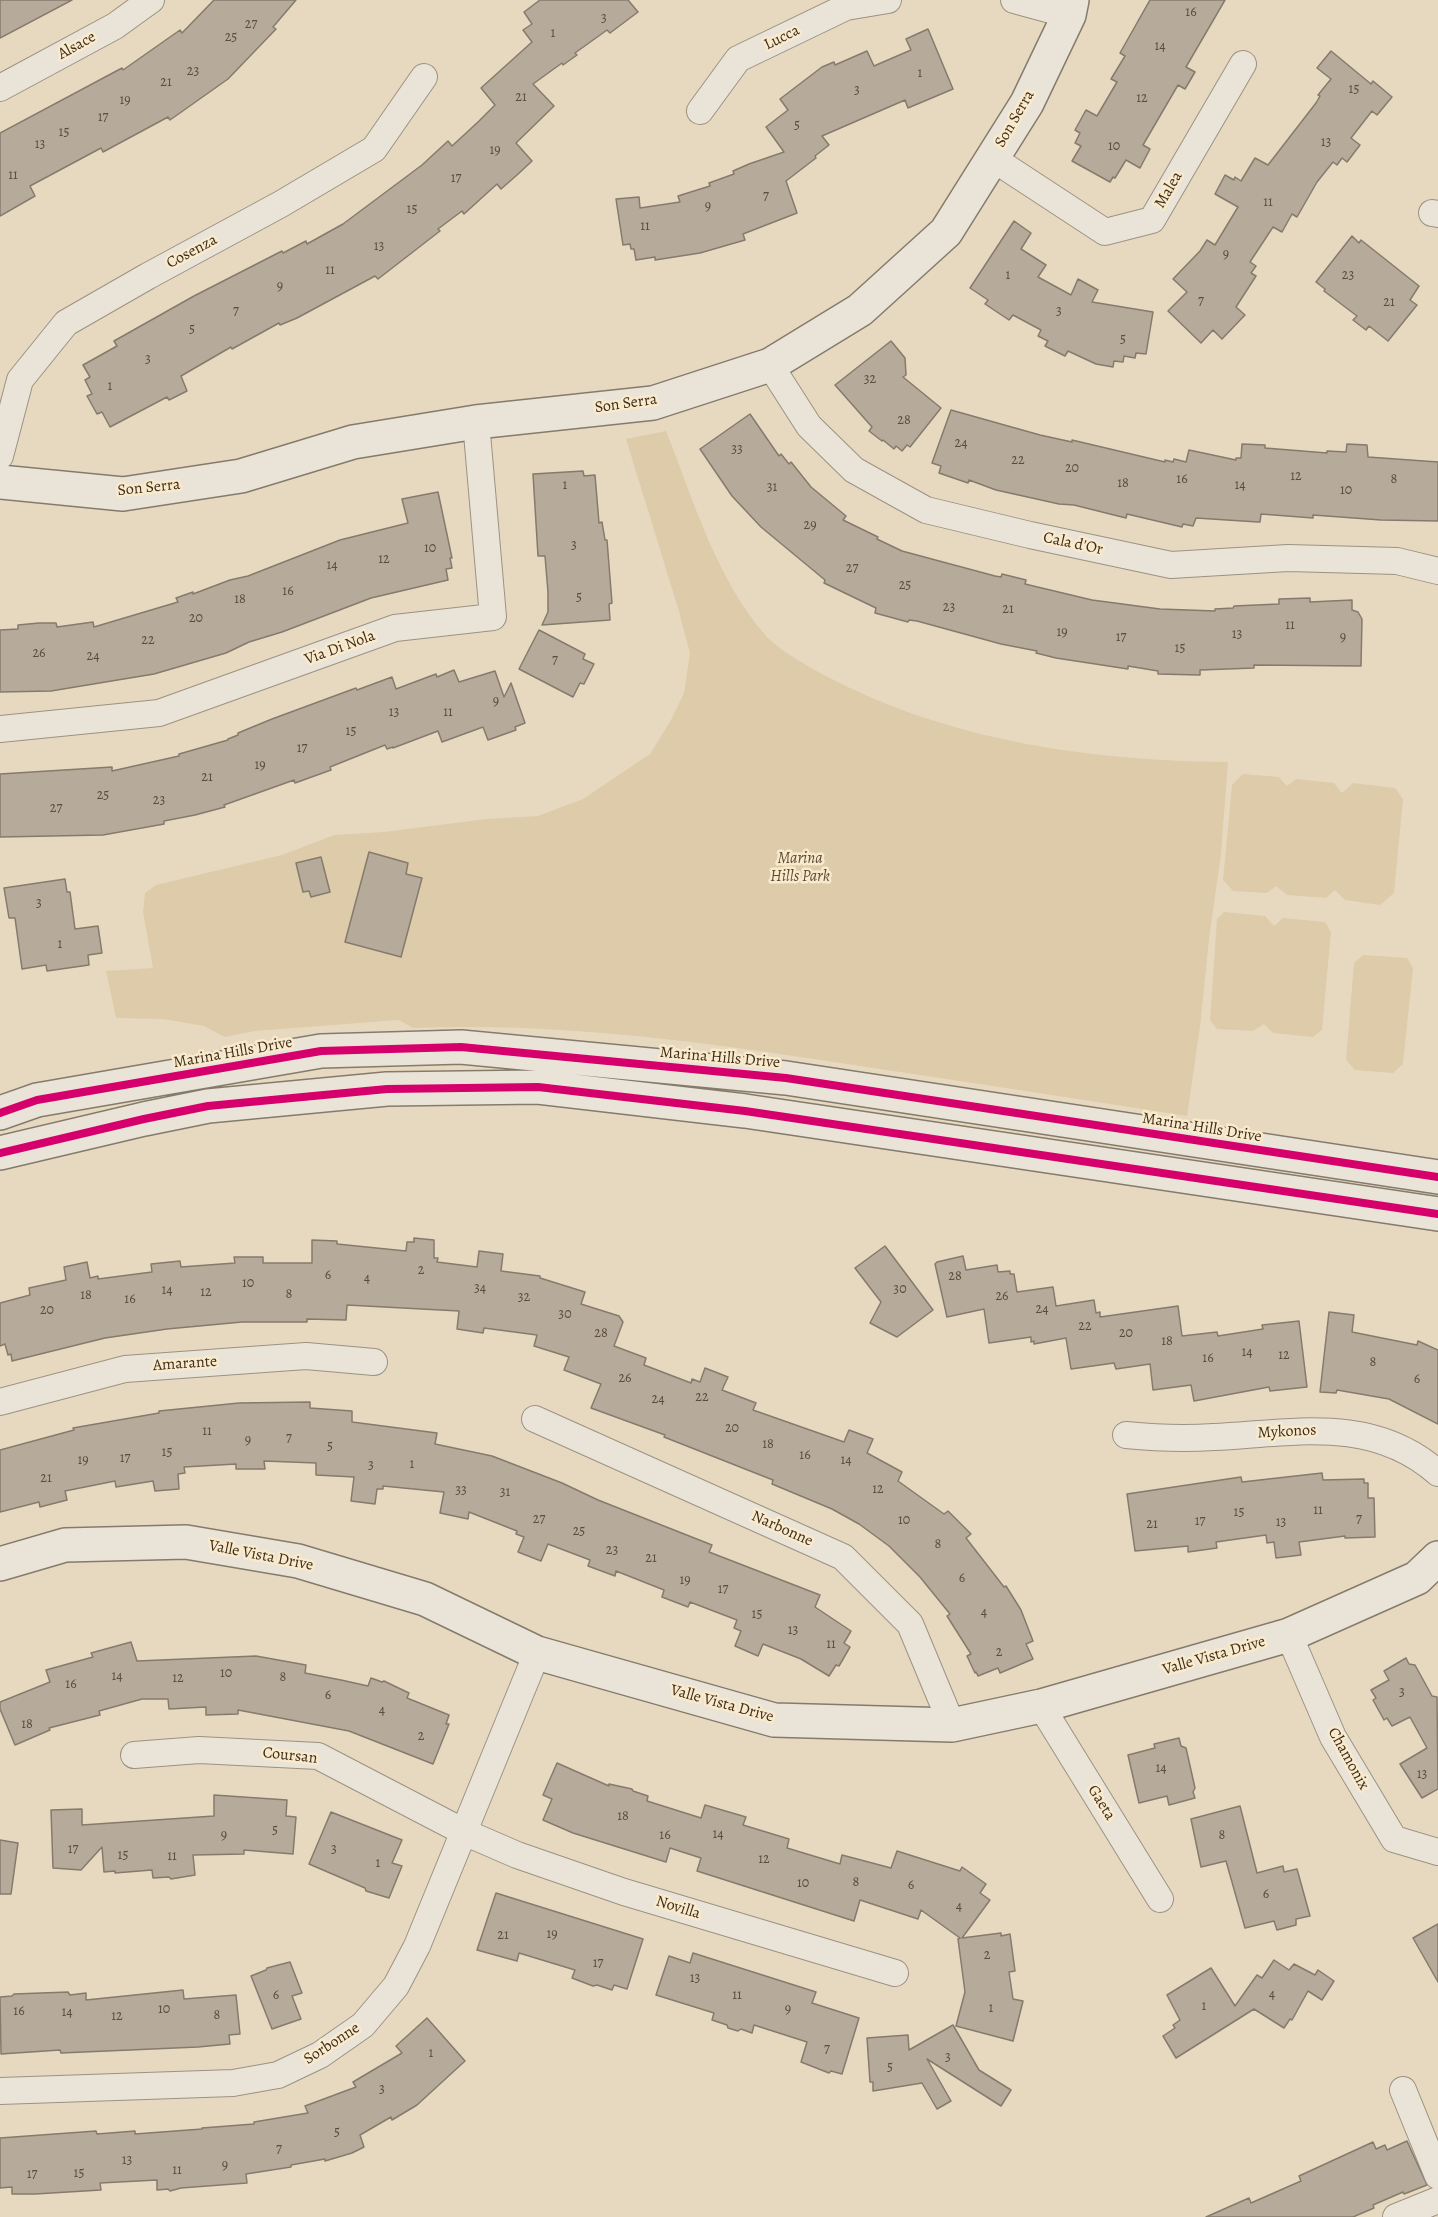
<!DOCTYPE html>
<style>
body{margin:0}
canvas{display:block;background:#e7d9c0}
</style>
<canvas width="1438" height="2217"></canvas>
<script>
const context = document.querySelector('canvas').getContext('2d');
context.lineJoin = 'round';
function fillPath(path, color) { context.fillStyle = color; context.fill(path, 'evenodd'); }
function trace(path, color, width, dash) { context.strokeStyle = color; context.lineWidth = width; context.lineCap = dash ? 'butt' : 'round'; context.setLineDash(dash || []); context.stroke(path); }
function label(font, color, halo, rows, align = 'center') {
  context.font = font + ' Alegreya,serif'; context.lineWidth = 5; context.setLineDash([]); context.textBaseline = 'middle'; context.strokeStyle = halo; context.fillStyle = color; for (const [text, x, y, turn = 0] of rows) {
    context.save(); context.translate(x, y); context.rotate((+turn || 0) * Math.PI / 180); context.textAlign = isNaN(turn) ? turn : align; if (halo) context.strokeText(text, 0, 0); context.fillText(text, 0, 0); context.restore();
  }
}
fillPath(new Path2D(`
 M666,431C694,501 716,579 767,637C779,650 812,669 828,677C950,741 1092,761 1228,762L1221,854L1209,939L1200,1027L1187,1116C1078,1099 969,1082 860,1066C712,1043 563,1022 413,1028L399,1020L255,1031L225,1037L204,1026L163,1019L116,1018L106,971L153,968L143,912L145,893L156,885L282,855L334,835L384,832L486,819L538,816L583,799L650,754L671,720L684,693L690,653L678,608L626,439Z
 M1243,774L1279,777L1287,786L1296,779L1334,783L1342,793L1353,783L1395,788L1403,799L1394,893L1380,905L1345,900L1335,890L1326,898L1287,895L1276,886L1267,893L1233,891L1223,880L1232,785Z
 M1224,912L1265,916L1274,926L1283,918L1325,922L1331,932L1322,1030L1313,1037L1273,1033L1264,1024L1253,1031L1217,1029L1210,1020L1217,919Z
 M1363,955L1407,958L1413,968L1403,1064L1393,1073L1355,1070L1346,1060L1354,963Z`), '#decbaa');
const building = new Path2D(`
 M0,0H72L0,38Z
 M214,0H296L273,27L276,29L228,79L170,120L168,117L103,152L101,148L30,186L35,196L0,216V133L122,68L123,70L180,30L182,33Z
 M540,0H628L638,12L610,33L607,30L575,53L577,55L563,65L562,63L533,84L554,106L516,143L532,161L517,175L501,189L497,184L464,214L462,211L438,229L440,231L378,279L375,276L297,318L280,325L279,323L232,349L231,347L181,376L187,391L169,400L167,397L110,427L102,412L97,414L87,396L92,394L85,380L90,377L83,365L117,346L114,341L194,296L282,251L283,253L306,241L307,244L343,224L422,165L448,141L452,146L478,122L495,105L481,88L532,42L523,30L532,24L524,12Z
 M1150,0H1225L1186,67L1195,72L1185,89L1178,85L1143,145L1150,149L1140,168L1126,160L1115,178L1113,177L1110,182L1072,161L1081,146L1075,143L1080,133L1075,130L1086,110L1097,116L1117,82L1111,79L1125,56L1120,53Z
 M928,29L953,89L908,108L905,100L822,136L829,145L815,156L816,158L786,181L797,213L743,234L745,240L700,253L655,260V257L636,260L634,249H631L630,244L623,245L616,199L639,197L640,208L680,202L678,196L710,186L709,183L734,174L733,171L749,164L784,152L766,127L788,110L780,99L822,67L834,62L835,65L867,51L874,66L911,50L906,39Z
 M1331,51L1371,84L1373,81L1392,97L1377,115L1372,111L1351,138L1360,145L1347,162L1342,158L1337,165L1333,162L1317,182L1297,217L1292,214L1282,232L1273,227L1250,262L1256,266L1251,273L1256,276L1236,307L1245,315L1222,339L1213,330L1201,343L1168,311L1187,292L1173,279L1200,251L1207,240L1215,245L1238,207L1215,194L1225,175L1234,180L1235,177L1241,181L1255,158L1268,165L1316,103L1320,96L1318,95L1331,79L1317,68Z
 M1014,221L1031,233L1021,249L1046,265L1038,277L1071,295L1078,279L1098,290L1092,302L1153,312L1146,354L1136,353L1135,358L1124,356L1123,362L1114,361L1113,367L1096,364L1068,351L1065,356L1045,346L1048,341L1038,336L1041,330L1013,315L1009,320L985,304L988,300L970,288Z
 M1352,236L1359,243L1361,240L1419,286L1410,300L1417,305L1388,341L1369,326L1366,330L1353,320L1357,316L1324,291L1325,289L1316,282Z
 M891,341L905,358L906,375L903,377L941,408L910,447L907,445L902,451L896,446L894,449L883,440L882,441L869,431L872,427L835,385Z
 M951,410L1040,435L1072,442V440L1165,462V460L1173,462L1174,459L1186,462L1189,450L1236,460V458H1241L1242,444L1265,445V448L1327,453V451L1346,452L1347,444L1367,445L1368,457L1438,462V521L1381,520L1313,515V518L1261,514L1260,522H1258L1196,518L1193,526L1183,524L1182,527L1127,514L1126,518L1074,505L1059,504L996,490L969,480L968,483L939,473L941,466L932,463Z
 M750,414L779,456L781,454L789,464L791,462L811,487L846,516L843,520L878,537L877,539L902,551L995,576L1001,577L1002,574L1026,580L1025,584L1092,600L1160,609L1215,611V609L1233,608L1234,606L1279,604V599L1310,598V602L1352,600V610L1358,612L1362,619L1361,666L1254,665V668L1200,670V675L1158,674V671L1128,666V669L1056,658L1036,653L1037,651L1001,644L917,621L909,620L908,622L875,613L876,608L824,583L825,580L761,527L732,496L700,449Z
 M583,471L584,476L595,475L599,523L602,522L605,540H607L612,603L609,604L610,620L542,625L548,612V592L545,556H538L533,474Z
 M438,492L452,558H450L452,568L446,569L448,580L371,598L282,632L249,642L226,653L154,674L51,691L0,692V630L18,629V625L39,623H56L57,627L93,622L94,627L178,602L176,598L193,592V594L230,580L248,576L340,540L408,523L402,499Z
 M539,630L585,654L583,659L594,664L584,684L580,683L573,697L519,669Z
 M454,670L459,682L495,671L504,697L511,683L525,723L515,727L516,730L488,740L483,727L442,742L438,731L393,748V747L387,749L385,745L330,767L331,770L295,783L294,780L224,805L225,807L195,815L164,821V824L103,835L0,837V774L112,767V771L179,756V754L228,740V739L238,735V733L272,719L356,688L357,690L392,677L396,689L436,674L437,677Z
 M369,852L408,863L406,874L422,878L401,957L345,942Z
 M321,857L330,892L311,897L309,891L303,892L296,863Z
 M65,879L67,892H70L75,929L98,926L102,953L88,955L89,965L47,971L46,965L22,969L15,918H9L4,888Z
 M414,1238L434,1240V1258H438L437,1262L477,1267L479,1251L503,1254L501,1271L540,1276V1278L585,1292L581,1304L619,1316L623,1322L614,1346L646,1358L644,1365L691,1383L692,1379L700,1382L705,1368L728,1377L722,1390L756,1403L753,1410L844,1442L849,1430L873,1439L867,1453L902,1472L898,1481L944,1514L948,1511L971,1534L966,1538L1004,1587L1006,1586L1021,1610L1033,1641L1026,1644L1033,1659L1000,1673L998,1668L978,1676L976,1672L975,1673L967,1656L971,1654L947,1616L950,1614L920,1577L889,1546L859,1524L832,1509L772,1484L773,1480L664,1437L665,1435L591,1408L601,1384L564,1370L569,1357L534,1346L537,1335L484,1328L483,1333L457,1329L459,1311L347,1305L346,1320L307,1319V1322H242L167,1329L105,1338L12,1361L11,1354L8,1355L5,1344L0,1346V1303L30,1295L29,1288L66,1280L64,1267L87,1262L90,1278L98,1276V1279L152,1272L151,1264L180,1261L181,1267L235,1263L234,1257H263V1263H312V1240L337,1241V1244L406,1251L407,1242H414Z
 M885,1246L933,1310L897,1337L870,1323L881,1302L855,1268Z
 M963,1256L966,1270L997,1265L998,1272L1010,1271V1274H1014L1017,1292L1053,1287L1056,1306L1094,1300L1096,1313L1100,1312V1317L1178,1306L1182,1336L1217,1332L1218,1336L1263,1329L1262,1325L1299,1321L1307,1387L1270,1391L1269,1387L1194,1401L1191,1385L1153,1390L1150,1364L1116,1369L1114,1363L1071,1369L1066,1338L1034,1344V1341L1031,1342V1337L989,1343L984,1309L947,1317L935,1264L937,1262Z
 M1329,1312L1354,1315L1352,1332L1417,1345L1418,1341L1438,1350V1424L1389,1399L1337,1390L1336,1393L1320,1392Z
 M310,1402V1408L352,1411V1422L437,1433L435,1444L492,1456L562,1483L598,1500L712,1545L709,1552L820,1595L815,1607L851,1631L844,1643L850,1647L839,1666L836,1665L829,1676L801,1659L763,1644L758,1656L735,1646L741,1631L734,1628L737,1620L690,1602L688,1607L662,1597L664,1590L616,1571L615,1576L588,1566L590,1560L548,1544L541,1561L518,1552L524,1537L516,1534L517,1531L469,1512L468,1519L440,1513L444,1492L383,1486V1489H377L375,1504L351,1501L354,1477L316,1475V1463L264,1461L265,1469H236V1464L184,1467L185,1473L178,1474L179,1489L155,1491L153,1481L116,1487L115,1481L65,1491L67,1500L40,1507L39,1502L0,1512V1450L74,1430L73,1428L159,1413V1411L239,1403Z
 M1322,1473L1323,1480L1364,1479V1483H1368V1498H1374L1375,1537L1345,1538V1536L1299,1542L1301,1555L1276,1558L1274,1542L1267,1543L1266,1535L1216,1542L1217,1548L1188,1552V1546L1135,1551L1127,1494L1241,1477L1242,1482Z
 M131,1642L137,1661L256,1656L306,1665L305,1673L341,1680L368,1686L371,1678L382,1682L384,1681L409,1693L407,1698L449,1715L446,1724H449L433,1764L349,1731L238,1710V1714L206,1715V1707L169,1709L168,1699H142L99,1711L100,1715L49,1728L50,1730L15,1745L0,1709V1702L50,1682L46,1670L93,1657L91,1653Z
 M1406,1658L1409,1664L1415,1665L1432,1696L1437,1697L1438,1789L1422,1798L1400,1764L1427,1748L1410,1717L1392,1726L1387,1718L1384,1720L1373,1700L1376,1698L1371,1690L1389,1680L1384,1671Z
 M1179,1738L1181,1746L1186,1748L1195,1788L1193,1792L1195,1798L1169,1805L1167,1796L1139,1803L1128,1755L1155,1748L1154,1744Z
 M557,1763L609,1786V1784L632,1789L633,1791L648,1796L647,1801L701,1818L705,1805L746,1817L743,1825L789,1839L787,1848L840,1864L842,1855L891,1868L897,1851L960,1871L962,1867L986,1884L980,1893L990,1900L962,1938L1001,1933V1936L1010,1934L1015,1971L1009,1972L1013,1999L1023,2001L1013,2041L956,2026L965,1992L958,1939L960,1938L921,1910L918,1919L860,1900L854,1921L697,1871L701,1858L670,1848L666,1862L573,1833L543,1820L552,1799L543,1795Z
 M214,1795L287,1800L286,1816L296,1817L293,1854L244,1850V1854L193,1855L195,1875L171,1879L169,1877L153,1878L152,1870L115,1873V1871L104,1872L102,1847L81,1870L53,1868L51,1810L82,1809V1825L214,1816Z
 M1240,1806L1257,1873L1283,1866L1284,1872L1297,1869L1310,1916L1296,1919V1925L1277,1930L1274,1921L1245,1928L1226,1861L1201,1867L1191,1819Z
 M331,1812L402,1840L392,1863L402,1866L389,1898L366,1891L365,1888L309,1864Z
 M0,1840L18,1843L11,1894H0Z
 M496,1893L643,1939L627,1989L614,1985L612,1990L597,1985L593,1986L572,1978L575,1970L519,1953L517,1961L477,1950Z
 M1438,1924V1982L1413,1938Z
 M693,1953L816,1992L812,2003L859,2018L842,2074L831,2071L829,2073L801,2062L807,2042L754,2025L752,2033L741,2029L738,2031L728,2028L727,2025L712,2020L714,2013L656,1995L669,1956L690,1963Z
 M1274,1960L1289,1970L1294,1964L1315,1975L1318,1970L1334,1981L1322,2000L1308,1991L1292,2020L1290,2019L1284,2028L1254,2009L1176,2058L1163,2036L1175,2028L1173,2025L1180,2020L1167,1995L1211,1968L1235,2006L1257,1975L1262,1978Z
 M290,1962L302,1993L292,1996L301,2019L272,2029L251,1976L266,1970L267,1968Z
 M183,1990L184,1999L236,1995L240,2034L229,2035L230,2044L198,2047L61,2053L60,2050L1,2054L0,1997L12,1996L14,1994L68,1992L70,1995L86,1993V2000Z
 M427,2018L465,2061L417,2105L392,2120L391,2117L360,2135L364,2147L352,2153L325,2161V2159L291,2165V2167L246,2174L247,2183L181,2188L170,2191L168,2189L157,2190V2180L100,2183L101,2190L35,2194H12V2187L0,2188V2138L96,2131L97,2134L135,2131V2134L202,2129V2128L254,2124V2122L308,2113L305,2106L356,2087L353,2082L402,2053L396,2046Z
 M953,2025L979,2070L1011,2090L1001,2106L927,2059L951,2101L937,2109L922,2083L873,2091V2082H870L867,2038L908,2035L909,2050Z
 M1407,2141L1427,2185L1404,2194L1403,2192L1373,2205L1374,2208L1353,2217H1206L1249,2198L1251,2203L1301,2181L1299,2176L1373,2142L1376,2149L1385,2145L1387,2150Z`);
fillPath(building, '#b6ab9a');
trace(building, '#857b6c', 1.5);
const street = new Path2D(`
 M1014,0L1069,15
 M0,88L115,26L151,0
 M700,111L738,59L846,7L888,0
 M992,158L1105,232L1152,220L1243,64
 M1432,213L1438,214
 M770,365L809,426L854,470L926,510L1030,535L1171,565L1288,558L1397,561L1438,571
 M0,456L20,380L66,323L148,276L281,204L374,149L424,77
 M0,729L159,713L395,628L493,617L476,422
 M0,1402L125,1369L306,1356L374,1362
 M535,1419L843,1557L910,1624L952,1725
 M1126,1435C1156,1438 1184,1439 1214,1437C1293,1433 1372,1415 1438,1473
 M1289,1635L1333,1737L1394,1839L1438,1852
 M1041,1706L1160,1899
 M134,1755L199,1750L318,1756L464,1832L517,1855L624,1892L895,1973
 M1403,2090L1438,2176
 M0,2091L233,2083L278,2075L320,2055L363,2025L396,1986L417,1946L537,1653
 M1396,2217L1438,2200`);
const secondary = new Path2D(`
 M0,482L123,494L241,476L353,442L476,422L653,403L770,365L860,310L946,232L1027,103L1069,15L1072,0
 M0,1113L37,1100L321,1051L461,1047L786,1078L1438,1177
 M0,1153L144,1119L208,1106L387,1089L538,1087L745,1111L1438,1214
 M0,1564L65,1545L186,1542L298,1561L425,1599L537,1653L774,1720L952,1725L1041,1706L1289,1635L1417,1578L1438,1558`);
trace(street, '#9c9282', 28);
trace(secondary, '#857b6c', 36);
trace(street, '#eae3d7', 26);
trace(secondary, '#eae3d7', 33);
trace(new Path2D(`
 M0,1113L37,1100L321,1051L461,1047L786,1078L1438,1177
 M0,1153L144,1119L208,1106L387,1089L538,1087L745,1111L1438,1214`), '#d6006c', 8);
label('14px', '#5d4c3c', null, [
 ["16",1191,13],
 ["3",604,19],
 ["27",251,25],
 ["1",553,34],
 ["25",231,38],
 ["14",1160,47],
 ["23",193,72],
 ["1",920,74],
 ["21",166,83],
 ["15",1354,90],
 ["3",857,91],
 ["21",521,98],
 ["12",1142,99],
 ["19",125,101],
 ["17",103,118],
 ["5",797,126],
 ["15",64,133],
 ["13",1326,143],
 ["13",40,145],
 ["10",1114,147],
 ["19",495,151],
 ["11",13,176],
 ["17",456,179],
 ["7",766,197],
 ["11",1268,203],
 ["9",708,207],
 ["15",412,210],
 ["11",645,227],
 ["13",379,247],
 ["9",1226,255],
 ["11",330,271],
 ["1",1008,276],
 ["23",1348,276],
 ["9",280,287],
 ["7",1201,302],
 ["21",1389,303],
 ["7",236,312],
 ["3",1059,312],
 ["5",192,330],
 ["5",1123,340],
 ["3",148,360],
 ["32",870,380],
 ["1",110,387],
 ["28",904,421],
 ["24",961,444],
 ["33",737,450],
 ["22",1018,461],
 ["20",1072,469],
 ["12",1296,477],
 ["16",1182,480],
 ["8",1394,480],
 ["18",1123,484],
 ["1",565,486],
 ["14",1240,486],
 ["31",772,488],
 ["10",1346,491],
 ["29",810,526],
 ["3",574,546],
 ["10",430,549],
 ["12",384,560],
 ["14",332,566],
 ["27",852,569],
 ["25",905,586],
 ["16",288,592],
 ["5",579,598],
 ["18",240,600],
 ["23",949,608],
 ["21",1008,610],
 ["20",196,619],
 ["11",1290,626],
 ["19",1062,633],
 ["13",1237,635],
 ["17",1121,638],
 ["9",1343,638],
 ["22",148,641],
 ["15",1180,649],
 ["26",39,654],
 ["24",93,657],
 ["7",555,661],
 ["9",496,702],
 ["13",394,713],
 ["11",448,713],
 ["15",351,732],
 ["17",302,749],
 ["19",260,766],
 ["21",207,778],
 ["25",103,796],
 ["23",159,801],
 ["27",56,809],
 ["3",39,904],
 ["1",60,945],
 ["2",421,1271],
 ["6",328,1276],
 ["28",955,1277],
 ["4",367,1279],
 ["10",248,1284],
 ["34",480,1289],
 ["30",900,1290],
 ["14",167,1291],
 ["12",206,1293],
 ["8",289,1295],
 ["18",86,1296],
 ["26",1002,1297],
 ["32",524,1298],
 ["16",130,1300],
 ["24",1042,1310],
 ["20",47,1311],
 ["30",565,1315],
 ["22",1085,1327],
 ["28",601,1334],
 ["20",1126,1334],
 ["18",1167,1342],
 ["14",1247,1353],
 ["12",1284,1356],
 ["16",1208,1359],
 ["8",1373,1363],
 ["26",625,1379],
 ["6",1417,1380],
 ["22",702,1398],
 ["24",658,1400],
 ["20",732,1429],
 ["11",207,1432],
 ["7",289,1439],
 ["9",248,1441],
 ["18",768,1445],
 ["5",330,1447],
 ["15",167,1453],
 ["16",805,1456],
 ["17",125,1459],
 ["19",83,1461],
 ["14",846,1461],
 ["1",412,1465],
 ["3",371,1466],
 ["21",46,1479],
 ["12",878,1490],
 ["33",461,1491],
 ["31",505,1493],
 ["11",1318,1511],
 ["15",1239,1513],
 ["27",539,1520],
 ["7",1359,1520],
 ["10",904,1521],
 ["17",1200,1522],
 ["13",1281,1523],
 ["21",1152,1525],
 ["25",579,1532],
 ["8",938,1545],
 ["23",612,1551],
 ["21",651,1559],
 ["6",962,1579],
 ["19",685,1581],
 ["17",723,1590],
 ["4",984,1613],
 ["15",757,1615],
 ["13",793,1631],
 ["11",831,1645],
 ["2",999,1653],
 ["10",226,1674],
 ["14",117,1677],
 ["8",283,1678],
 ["12",178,1679],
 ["16",71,1685],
 ["3",1402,1693],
 ["6",328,1696],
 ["4",382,1711],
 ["18",27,1725],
 ["2",421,1737],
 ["14",1161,1769],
 ["13",1422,1775],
 ["18",623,1817],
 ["5",275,1831],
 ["14",718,1835],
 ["9",224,1836],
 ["16",665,1836],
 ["8",1222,1836],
 ["17",73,1850],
 ["3",334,1850],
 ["15",123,1856],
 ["11",172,1857],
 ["12",764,1860],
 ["1",378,1864],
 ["8",856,1883],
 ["10",803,1884],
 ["6",911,1886],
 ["6",1266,1895],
 ["4",959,1907],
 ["19",552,1935],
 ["21",503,1936],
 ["2",987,1956],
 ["17",598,1964],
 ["13",695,1979],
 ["4",1272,1995],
 ["6",276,1996],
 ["11",737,1996],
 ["1",1204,2007],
 ["1",991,2009],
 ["10",164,2010],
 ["9",788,2010],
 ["16",19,2012],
 ["14",67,2013],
 ["8",217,2016],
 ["12",117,2017],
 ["7",827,2050],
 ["1",431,2054],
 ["3",948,2058],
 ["5",890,2068],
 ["3",382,2090],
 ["5",337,2133],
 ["7",279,2150],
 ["13",127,2161],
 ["9",225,2166],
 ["11",177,2171],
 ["15",79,2174],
 ["17",32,2175]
]);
label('16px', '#3f2d1d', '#f9eacc', [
 ["Lucca",782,38,-26],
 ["Alsace",77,46,-29],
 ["Son Serra",1015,119,-60],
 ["Malea",1169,190,-60],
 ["Cosenza",192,252,-28],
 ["Son Serra",626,404,-8],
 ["Son Serra",149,488,-6],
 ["Cala d'Or",1073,544,12],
 ["Via Di Nola",340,648,-20],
 ["Marina Hills Drive",233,1053,-10],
 ["Marina Hills Drive",720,1058,5],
 ["Marina Hills Drive",1202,1128,9],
 ["Amarante",185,1364,-4],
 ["Mykonos",1287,1432,-3],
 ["Narbonne",782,1529,24],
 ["Valle Vista Drive",261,1556,11],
 ["Valle Vista Drive",1214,1656,-16],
 ["Valle Vista Drive",722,1704,15],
 ["Coursan",290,1756,6],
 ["Chamonix",1348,1759,61],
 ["Gaeta",1101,1803,58],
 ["Novilla",678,1908,17],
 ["Sorbonne",332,2044,-33]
]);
label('italic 16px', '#5d4a36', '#f9eacc', [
 ["Marina",800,859],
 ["Hills Park",800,877]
]);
</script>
